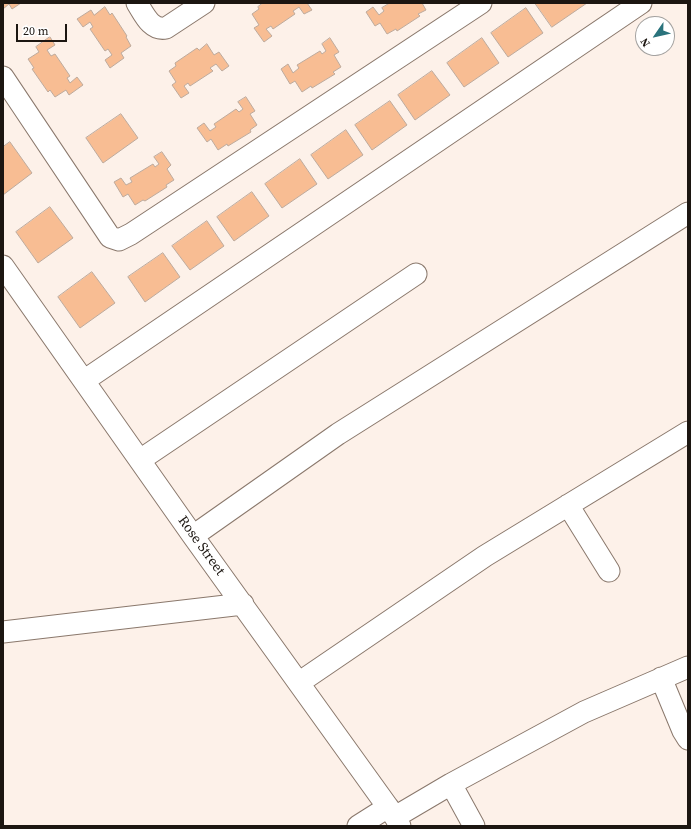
<!DOCTYPE html>
<style>
body{margin:0}
#map{position:relative;width:691px;height:829px;overflow:hidden;background:#fdf1e9;font-family:"Source Serif 4",serif}
canvas{display:block}
.frame{position:absolute;inset:0;border:4px solid #1c1611;pointer-events:none}
.north{position:absolute;left:635px;top:16px;width:40px;height:40px;box-sizing:border-box;background:#fff;border:1px solid #a4a2a0;border-radius:50%;rotate:236deg;font-size:11px;font-weight:700;line-height:16px;text-align:center;color:#1c1611}
.north::after{content:'';display:block;margin:auto;width:14px;height:18px;background:#2a737c;clip-path:polygon(50% 0,100% 100%,50% 72%,0 100%)}
.scale{position:absolute;left:16px;top:24px;width:51px;height:18px;box-sizing:border-box;border:2px solid #1c1611;border-top:0;padding-left:5px;font-size:12px;line-height:14px;white-space:nowrap;color:#1c1611;-webkit-text-stroke:3px #fff;paint-order:stroke}
</style>
<div id="map">
<canvas width="691" height="829"></canvas>
<div class="frame"></div>
<div class="north">N</div>
<div class="scale">20 m</div>
</div>
<script>
const context = document.querySelector('canvas').getContext('2d');
context.lineJoin = 'round';
function fillPath(path, color) { context.fillStyle = color; context.fill(path, 'evenodd'); }
function trace(path, color, width, dash) { context.strokeStyle = color; context.lineWidth = width; context.lineCap = dash ? 'butt' : 'round'; context.setLineDash(dash || []); context.stroke(path); }
function label(font, color, halo, rows, align = 'center') {
  context.font = font + ' "Source Serif 4",serif'; context.lineWidth = 3.5; context.setLineDash([]); context.textBaseline = 'middle'; context.strokeStyle = halo; context.fillStyle = color; for (const [text, x, y, turn = 0] of rows) {
    context.save(); context.translate(x, y); context.rotate((+turn || 0) * Math.PI / 180); context.textAlign = isNaN(turn) ? turn : align; if (halo) context.strokeText(text, 0, 0); context.fillText(text, 0, 0); context.restore();
  }
}
const building = new Path2D(`
 M3,3H21L12,9L9,4L3,9Z
 M263,3H307L312,10L304,14L299,7L293,11L295,14L273,29L271,26L266,29L272,36L264,42L254,28L259,25L252,14L259,9L258,7Z
 M390,3H422L426,10L418,14L420,16L397,31L396,29L387,34L380,23L375,26L366,12L373,7L379,15L384,11L382,8Z
 M535,3H587L552,27Z
 M105,7L110,15L112,13L127,36L126,37L131,46L121,53L124,58L110,68L105,60L112,55L108,49L105,51L90,29L93,27L90,22L83,27L77,19L91,10L94,15Z
 M526,8L543,33L508,57L491,33Z
 M50,37L55,45L47,50L51,56L55,54L70,76L67,78L70,83L77,77L83,85L69,95L66,90L55,97L50,90L48,92L32,69L34,68L28,59L39,52L36,47Z
 M330,38L339,52L334,55L341,67L333,72L335,74L312,88L311,86L302,92L295,81L290,84L281,69L288,64L293,73L299,68L297,65L320,51L322,54L326,51L322,44Z
 M482,38L499,63L464,87L447,63Z
 M207,44L214,55L219,52L229,66L222,71L216,64L210,68L213,71L190,86L188,83L184,86L189,93L181,98L172,85L176,82L169,71L176,66L175,63L197,48L199,50Z
 M432,71L450,95L415,120L398,95Z
 M246,97L255,111L250,114L257,125L250,130L251,132L228,146L227,144L218,150L211,139L207,142L197,128L204,123L210,131L216,127L214,124L236,109L239,112L243,109L238,102Z
 M390,101L407,125L372,150L355,125Z
 M121,114L138,138L103,163L86,138Z
 M346,130L363,155L328,179L311,155Z
 M10,142L32,173L3,195V147Z
 M162,152L171,165L167,169L174,180L166,185L167,187L145,201L143,200L135,205L128,194L123,197L114,182L121,178L126,185L132,182L130,178L153,164L155,167L159,164L154,157Z
 M300,159L317,184L282,208L265,184Z
 M252,192L269,216L234,241L217,217Z
 M50,207L73,238L38,263L16,232Z
 M207,221L224,246L190,270L172,246Z
 M163,253L180,277L145,302L128,277Z
 M92,272L115,303L80,328L58,297Z`);
fillPath(building, '#f8bd93');
trace(building, '#bdaa9d', 1);
const minor = new Path2D(`
 M137,3C144,14 151,31 166,28L204,3
 M3,77L110,237L119,240L131,234L481,3
 M3,266L193,536L395,817L400,826
 M85,380L641,3
 M140,460L416,274
 M568,505L609,571
 M193,536L338,434L688,213
 M3,632L243,604
 M661,678L683,731L688,739
 M300,682L485,556L688,432
 M451,784L474,826
 M395,817L451,784L584,712L688,667
 M358,826L388,807`);
trace(minor, '#8a786c', 23);
trace(minor, '#fff', 21);
label('14px', '#1c1611', '#fff', [
 ["Rose Street",201,546,54]
]);
</script>
